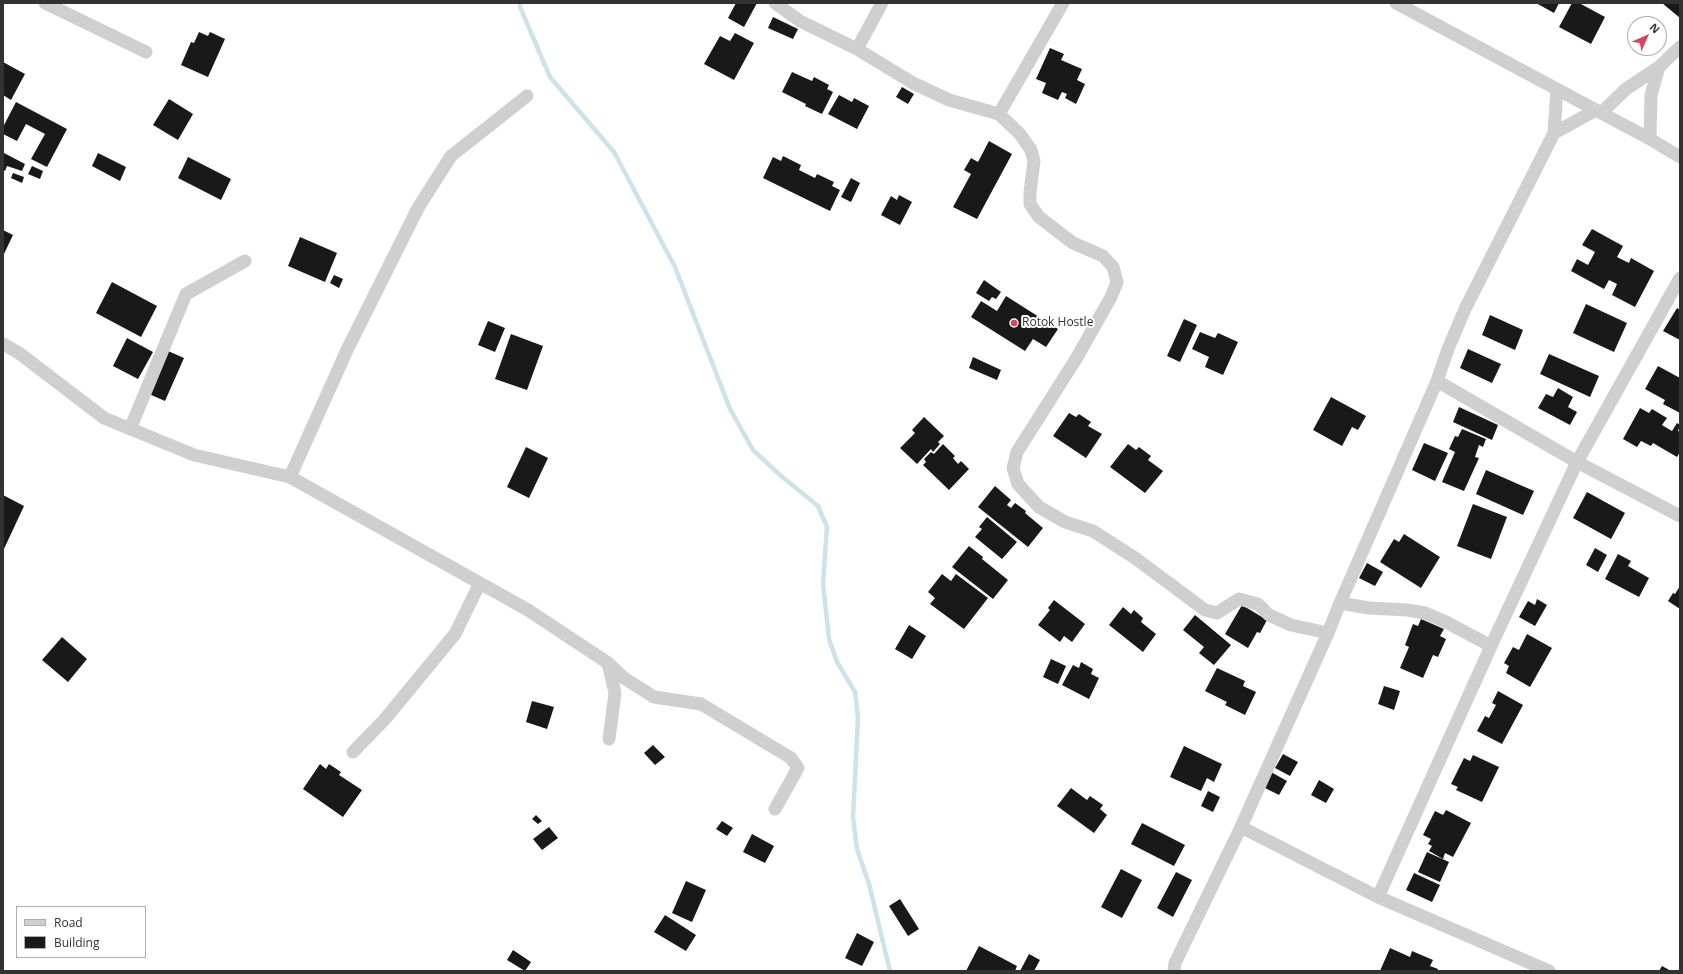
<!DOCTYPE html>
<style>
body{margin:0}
#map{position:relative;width:1683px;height:974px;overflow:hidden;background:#fff;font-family:"Open Sans",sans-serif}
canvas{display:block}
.frame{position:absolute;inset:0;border:4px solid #323232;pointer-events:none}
.legend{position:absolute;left:16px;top:906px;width:130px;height:52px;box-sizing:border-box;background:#fff;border:1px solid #adadad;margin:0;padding:5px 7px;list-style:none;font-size:12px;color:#323232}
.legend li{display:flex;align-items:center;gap:8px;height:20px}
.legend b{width:20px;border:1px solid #adadad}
.north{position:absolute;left:1627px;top:16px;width:40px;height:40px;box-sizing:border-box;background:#fff;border:1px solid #adadad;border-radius:50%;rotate:45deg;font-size:11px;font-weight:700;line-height:16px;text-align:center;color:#323232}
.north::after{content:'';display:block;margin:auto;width:14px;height:18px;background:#dc425c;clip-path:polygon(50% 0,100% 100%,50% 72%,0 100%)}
</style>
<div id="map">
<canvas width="1683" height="974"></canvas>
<div class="frame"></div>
<ul class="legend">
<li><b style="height:5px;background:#cfcfcf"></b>Road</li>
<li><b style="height:11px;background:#191919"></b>Building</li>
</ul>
<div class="north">N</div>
</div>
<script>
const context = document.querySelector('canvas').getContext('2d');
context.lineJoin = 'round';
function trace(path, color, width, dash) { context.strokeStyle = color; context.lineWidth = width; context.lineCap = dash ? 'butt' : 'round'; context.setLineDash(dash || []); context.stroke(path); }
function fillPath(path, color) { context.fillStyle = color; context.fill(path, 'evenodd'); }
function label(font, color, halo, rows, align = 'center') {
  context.font = font + ' "Open Sans",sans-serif'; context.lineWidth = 4; context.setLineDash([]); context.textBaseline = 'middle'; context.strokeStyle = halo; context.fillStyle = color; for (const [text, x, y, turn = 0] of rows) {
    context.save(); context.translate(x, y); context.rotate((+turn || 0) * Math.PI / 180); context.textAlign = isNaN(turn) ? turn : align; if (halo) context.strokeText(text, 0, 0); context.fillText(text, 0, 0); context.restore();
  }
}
trace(new Path2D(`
 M520,3V7L550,77L614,152L675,267L730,409L753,450L780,475L818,506L827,527L823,584L829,639L837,662L855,692L858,718L853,817L857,849L869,884L890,971`), '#cde2ea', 4.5);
fillPath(new Path2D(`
 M736,3H757L744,27L728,18Z
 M1536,3H1559L1554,13Z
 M1572,3H1579L1605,17L1591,44L1559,27Z
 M1662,3H1680V18Z
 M773,17L798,29L793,39L768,28Z
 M199,32L208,36L210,32L225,39L208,77L181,65L191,42L194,43Z
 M735,33L754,43L734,80L704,64L720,36L730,41Z
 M1050,48L1064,54L1061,60L1082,69L1077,80L1085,84L1076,104L1065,98L1067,94L1062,92L1058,100L1042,93L1046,83L1036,79Z
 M3,62L25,74L11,100L3,95Z
 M792,72L812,81L814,77L829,85L827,89L833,92L822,114L805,106L806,104L782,92Z
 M902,87L914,94L908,104L896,97Z
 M839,95L852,102L854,98L869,106L857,129L828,114Z
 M169,99L193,114L178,140L153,125Z
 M16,102L67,129L47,167L31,159L45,134L26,124L17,141L3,134V127Z
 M989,141L1012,154L977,219L953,207L971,174L964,170L971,158L978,162Z
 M4,153L25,164L22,171L7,166L5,171L3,170Z
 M98,153L126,167L120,181L92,166Z
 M783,156L801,165L799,170L815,178L817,174L834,182L832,186L840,190L830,211L763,178L773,157L781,161Z
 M188,157L231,179L221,200L178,178Z
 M32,166L43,171L40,179L28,174Z
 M13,173L24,177L22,183L11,178Z
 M851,178L860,183L851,202L841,197Z
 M899,195L912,202L900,225L881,215L891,196L897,200Z
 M1592,229L1623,246L1617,257L1629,263L1631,258L1654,271L1635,307L1612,295L1617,284L1609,280L1604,289L1571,271L1577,259L1588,265L1595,252L1582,245Z
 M3,230L13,235L3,256Z
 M300,237L337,253L325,282L288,266Z
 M334,275L343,279L339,288L330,283Z
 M984,280L1001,292L996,299L992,297L989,301L976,293Z
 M112,282L157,306L141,337L96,313Z
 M1006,296L1058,329L1046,347L1033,339L1025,351L971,317L981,301L997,311Z
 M1586,304L1627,323L1614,352L1573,333Z
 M1677,308L1680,310V340L1663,331Z
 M1490,315L1523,330L1515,350L1482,335Z
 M1184,319L1197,325L1180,362L1167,356Z
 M488,321L505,328L495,352L478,345Z
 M1200,332L1215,338L1218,333L1238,342L1223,375L1205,367L1209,357L1192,349Z
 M511,334L543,346L527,390L495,379Z
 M127,338L153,352L138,379L113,366Z
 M1468,349L1501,364L1492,383L1460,368Z
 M168,351L184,358L165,401L149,394Z
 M1549,354L1599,376L1590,397L1540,374Z
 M973,357L1001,370L997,380L969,368Z
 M1658,366L1680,378V413L1663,404L1665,400L1645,389Z
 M1558,388L1573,397L1568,407L1577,412L1570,425L1538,408L1546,394L1553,397Z
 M1331,397L1366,416L1358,430L1352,427L1342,446L1313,430Z
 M1459,407L1498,425L1492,440L1453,422Z
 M1640,408L1649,413L1652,409L1667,418L1662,425L1672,431L1677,423L1680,425L1678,431L1680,432V452L1677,457L1653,443L1651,446L1641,441L1637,447L1623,439Z
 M1069,413L1076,417L1079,414L1091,422L1088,426L1102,434L1086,458L1053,436Z
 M924,417L944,436L938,442L940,444L933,452L931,449L917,464L900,448L915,433L912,430Z
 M1462,429L1486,439L1483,447L1479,445L1475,457L1479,458L1464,491L1442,482L1455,452L1449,449L1455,436L1458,437Z
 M1424,443L1448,453L1435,481L1412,470Z
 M943,444L955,456L953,458L958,464L961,461L969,469L949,490L923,465L926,462L924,459L931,452L934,454Z
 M1128,444L1136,450L1139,447L1151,456L1148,460L1163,471L1145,493L1110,467Z
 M526,447L548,458L529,498L507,487Z
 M1486,470L1534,491L1523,515L1476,494Z
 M995,486L1011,500L1007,505L1011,508L1015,503L1026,511L1025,513L1043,528L1028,547L978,507Z
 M1587,492L1625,513L1611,539L1573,518Z
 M3,495L24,506L3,551Z
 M1473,504L1507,517L1491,559L1457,546Z
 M987,517L1017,542L1002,559L975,537L982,529L979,527Z
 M1404,534L1440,557L1421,588L1380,562L1394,539L1399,542Z
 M969,546L983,557L982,559L1008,580L993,599L952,567Z
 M1595,548L1607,555L1598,572L1586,565Z
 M1618,554L1631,561L1628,566L1649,578L1639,597L1605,579Z
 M1367,563L1383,572L1375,586L1359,578Z
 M942,574L951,581L956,574L988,598L964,629L930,604L935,598L928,592Z
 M1680,586V609L1668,601L1673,593L1675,594Z
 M1537,599L1547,605L1535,626L1519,617L1528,601L1535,605Z
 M1054,600L1085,624L1072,642L1064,636L1060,642L1038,625L1050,610L1048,608Z
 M1242,605L1267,620L1260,633L1257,632L1248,648L1225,634Z
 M1123,607L1131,614L1134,610L1143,618L1141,622L1156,634L1143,652L1109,625Z
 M1195,615L1231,645L1214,665L1199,653L1204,647L1183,630Z
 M1421,619L1444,629L1440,636L1446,639L1438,657L1433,655L1423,678L1400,668L1409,647L1405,645L1413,624L1418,626Z
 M909,625L926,636L912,659L895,649Z
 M1527,634L1552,648L1530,687L1506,673L1509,666L1504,663L1513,647L1519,650Z
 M62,637L87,659L68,682L42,660Z
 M1051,659L1066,666L1058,684L1043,677Z
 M1081,662L1093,669L1091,674L1099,678L1089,699L1062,685L1073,665L1079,668Z
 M1217,668L1245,681L1243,686L1256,692L1245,715L1225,705L1227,702L1205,691Z
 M1384,686L1400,691L1394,710L1378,704Z
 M1498,691L1523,705L1502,744L1477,731L1485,716L1489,718L1496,705L1492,703Z
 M532,701L554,707L547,729L526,722Z
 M653,745L665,757L655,765L644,753Z
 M1184,746L1222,764L1214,782L1207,778L1201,791L1170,777Z
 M1283,754L1298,762L1290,776L1275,768Z
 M1473,755L1499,767L1482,802L1456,790L1458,787L1451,784L1464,758L1470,761Z
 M320,764L326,769L329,764L341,772L339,775L362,790L343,817L303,789Z
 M1271,772L1287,781L1279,795L1263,787Z
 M1319,780L1334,789L1326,803L1311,795Z
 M1071,788L1087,800L1090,796L1103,805L1100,809L1107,815L1094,833L1057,806Z
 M1208,791L1220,797L1213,812L1201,806Z
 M1446,810L1471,823L1453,857L1445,853L1443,859L1429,851L1432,846L1428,844L1431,839L1423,835L1435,811L1443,815Z
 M536,815L542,821L538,824L532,819Z
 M722,821L733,828L727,836L716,829Z
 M1142,823L1185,845L1174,866L1131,844Z
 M549,827L558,838L542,850L533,839Z
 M752,834L774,846L765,863L743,852Z
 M1427,852L1449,862L1440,882L1418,872Z
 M1121,869L1142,880L1122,918L1101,907Z
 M1176,872L1192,880L1173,917L1157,908Z
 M1414,873L1440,885L1432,902L1406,890Z
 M686,881L706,890L692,922L672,913Z
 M900,899L919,929L908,936L889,906Z
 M665,915L696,935L686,951L654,932Z
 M857,933L874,942L862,966L845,958Z
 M979,946L1017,966L1015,971H966Z
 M1390,948L1410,957L1412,951L1433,960L1430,966L1438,969L1437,971H1380Z
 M513,950L531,962L525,971L507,960Z
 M1029,954L1040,960L1034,971H1020Z
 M1662,966L1671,971H1659Z`), '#191919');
trace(new Path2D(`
 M45,3L146,52
 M775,3L800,21L857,49L913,83L949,100L999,114L1020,134L1031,150L1034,161L1030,192V204L1039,217L1073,243L1103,256L1113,267L1117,282L1111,297L1076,359L1017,452L1013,468L1018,484L1039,507L1065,522L1093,531L1135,558L1205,610L1217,613L1239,599L1258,604L1269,615L1291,625L1328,633
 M1396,3L1650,139L1680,157
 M857,49L882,3
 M1601,113L1626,89L1659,67L1680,47
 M999,114L1063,3
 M1554,133L1596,110
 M1650,139L1651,95L1659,67
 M3,344L19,353L104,418L194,455L290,477L528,610L608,663L624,678L654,697L701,704L791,758L798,768L775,809
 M1437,381L1448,349L1465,309L1554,133L1557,89
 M130,429L186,294L245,261
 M290,477L347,350L418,208L451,156L527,96
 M1340,603L1369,608L1407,610L1425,613L1446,622L1491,646
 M608,663L615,693L609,739
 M353,752L385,719L455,634L480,583
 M1241,827L1378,897L1549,971
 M1378,897L1491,646L1577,462L1680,278
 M1174,971L1175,963L1241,827L1328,633L1340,603L1437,381L1577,462L1680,516`), '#cfcfcf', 13);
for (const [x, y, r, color] of [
 [1014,323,4,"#dc425c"]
]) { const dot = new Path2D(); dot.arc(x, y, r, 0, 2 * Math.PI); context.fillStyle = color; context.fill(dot); trace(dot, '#fff', 1.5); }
label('12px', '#323232', '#fff', [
 ["Rotok Hostle",1022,323]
], 'left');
</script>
